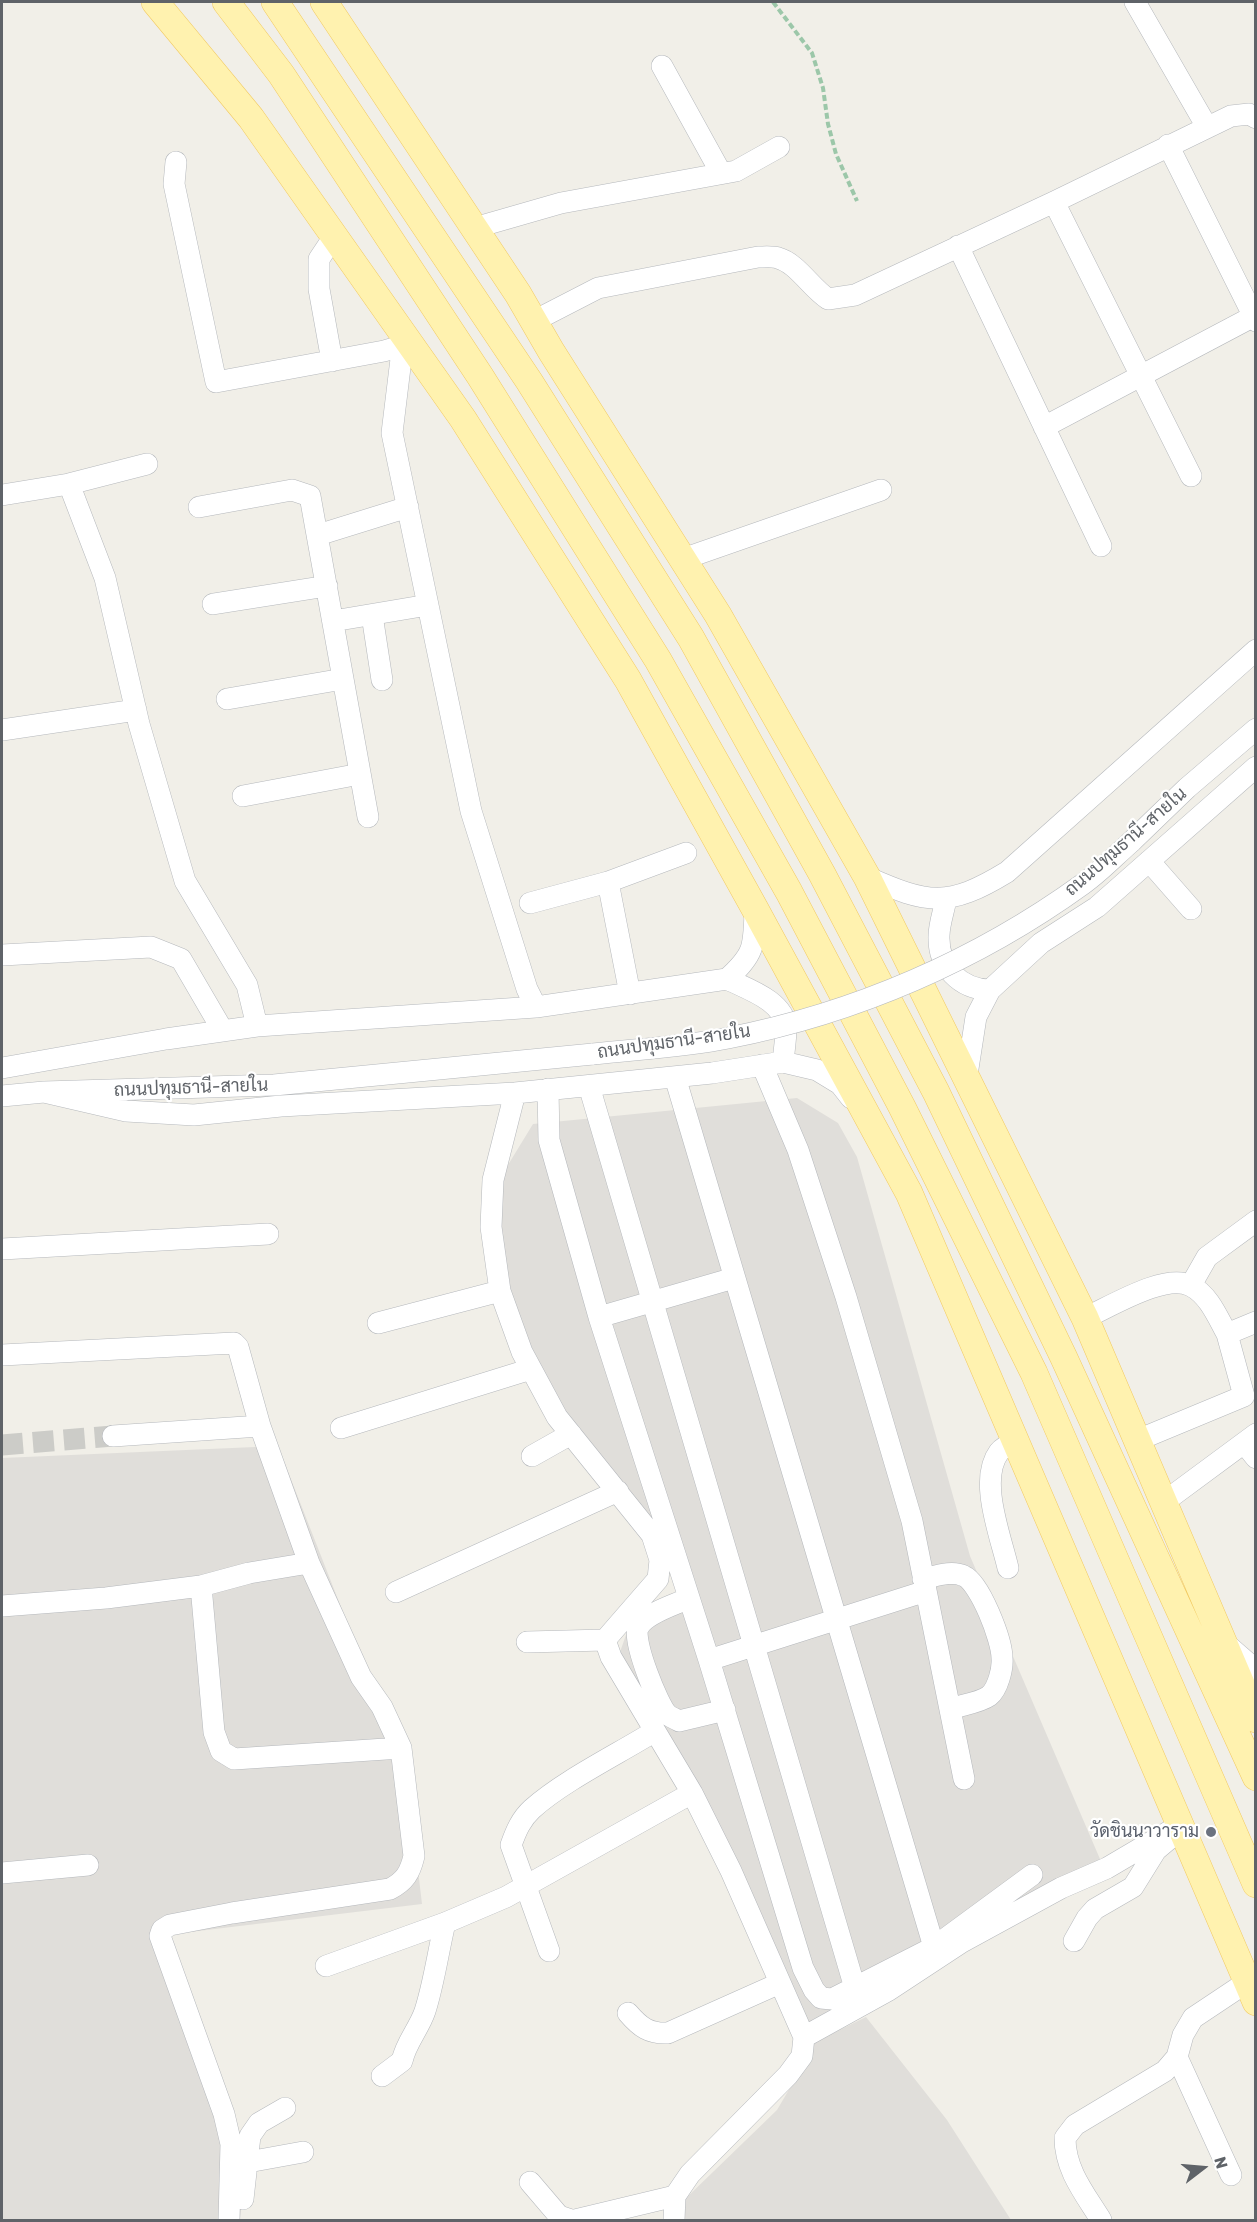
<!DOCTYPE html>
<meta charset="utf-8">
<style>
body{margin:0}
#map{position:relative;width:1257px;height:2222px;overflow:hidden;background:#f1efe8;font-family:Rubik,sans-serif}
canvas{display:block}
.frame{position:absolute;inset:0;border:3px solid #5f6368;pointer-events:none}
.north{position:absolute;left:1173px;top:2138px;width:60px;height:60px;-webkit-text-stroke:4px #fff;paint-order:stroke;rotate:74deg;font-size:16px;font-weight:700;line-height:24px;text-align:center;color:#5f6368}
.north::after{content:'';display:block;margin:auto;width:21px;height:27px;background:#5f6368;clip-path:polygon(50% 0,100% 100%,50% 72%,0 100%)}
</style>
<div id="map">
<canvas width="1257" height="2222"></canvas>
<div class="frame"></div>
<div class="north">N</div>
</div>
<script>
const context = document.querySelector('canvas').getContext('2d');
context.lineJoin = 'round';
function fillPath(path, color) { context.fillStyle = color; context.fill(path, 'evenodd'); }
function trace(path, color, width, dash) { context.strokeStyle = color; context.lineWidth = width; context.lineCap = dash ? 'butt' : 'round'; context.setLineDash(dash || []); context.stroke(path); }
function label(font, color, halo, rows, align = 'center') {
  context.font = font + ' Rubik,Sarabun,sans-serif'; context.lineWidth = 4.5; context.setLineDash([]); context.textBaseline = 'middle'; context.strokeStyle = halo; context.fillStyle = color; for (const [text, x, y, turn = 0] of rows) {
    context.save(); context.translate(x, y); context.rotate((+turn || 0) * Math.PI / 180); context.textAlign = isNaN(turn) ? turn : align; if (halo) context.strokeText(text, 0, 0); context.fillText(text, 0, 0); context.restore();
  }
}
fillPath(new Path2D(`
 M797,1098L838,1123L857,1157L970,1556L1106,1873L809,2036L620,1652L627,1632L679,1592L666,1549L550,1390L511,1300L502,1254L500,1178L533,1124Z
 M278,1446L377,1699L400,1719L422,1904L165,1935L247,2152L240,2220H2V1458Z
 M866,2017L947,2120L1011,2220H681L682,2202L777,2110L810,2054L811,2044Z`), '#e0deda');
trace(new Path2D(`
 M2,1445L113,1436`), '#ccccc8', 21, [21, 10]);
const minor = new Path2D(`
 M1135,2L1207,127
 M662,66L721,173
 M1168,145L1256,321
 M176,162L174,184L216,382L384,351L411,343
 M1054,202L1191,476
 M474,228L561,203L736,171L779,147
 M958,246L1101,546
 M534,321L598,288L758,257C764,257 773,256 778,258C797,263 811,288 828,299L855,295L1054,202L1231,116L1249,114L1256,118
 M411,343L401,359L392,433L471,811L527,989L536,1007
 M332,361L319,289V259L335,235
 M1044,427L1256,315
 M69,484L105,578L139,724L185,881L247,985L257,1026
 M2,495L69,484L147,464
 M199,507L292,490L310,496L368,817
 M318,535L408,507
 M683,559L881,490
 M213,604L327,586
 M372,615L382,680
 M333,621L428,605
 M227,699L343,679
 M2,730L136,710
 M243,796L360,774
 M1131,842L1187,788L1256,729
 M1149,861L1191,909
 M867,877C928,904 948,908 1007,872L1256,650
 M608,882L630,994
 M946,899C944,911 939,924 939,936C938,967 960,989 990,990
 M530,903L608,882L686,853
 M2,955L151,947L181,959L223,1031
 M727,979C747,989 785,1001 786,1028C786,1039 784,1051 783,1062
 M762,1065L798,1150L846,1297L912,1521L964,1779
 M2,1068L166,1039L257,1026L536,1007L727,979C755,954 754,946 755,909
 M967,1075L976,1017L990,990L1041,943L1097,907L1256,767
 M675,1077L934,1947L1032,1875
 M589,1086L855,1988
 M548,1089L549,1140L599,1317L709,1660L803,1968L814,1990L821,1998L832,1999L934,1947
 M44,1092L126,1111L194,1115L281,1106L515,1093L712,1073L783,1062L817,1070L840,1084L851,1098
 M515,1093L493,1180L491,1227L500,1291L522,1352L557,1417L652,1535L660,1560L658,1579L605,1640L611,1657L692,1793L731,1871L804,2037L802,2056L788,2075L690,2174L675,2196L674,2220
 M2,1096L44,1092L274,1085L593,1054
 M2,1249L268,1234
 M1191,1285L1207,1257L1256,1221
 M599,1317L734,1278
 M1085,1318C1110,1307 1166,1272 1191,1286C1209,1295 1218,1318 1227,1334
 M378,1323L500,1291
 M2,1355L234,1343L238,1347L260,1426
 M341,1428L531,1369
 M113,1436L260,1426L309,1563L361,1677L382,1707L401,1748L234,1759L221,1751L214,1732L201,1586
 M1138,1440L1244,1396L1227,1334L1256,1322
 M1244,1443L1256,1458
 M532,1456L571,1434
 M1164,1502L1256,1434
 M1008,1568C1001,1537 978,1480 999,1452C1003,1447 1010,1444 1015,1442
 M923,1579C936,1576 952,1570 964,1576C980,1583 1002,1640 1002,1658C1003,1668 998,1689 989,1696C979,1703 961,1705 950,1709
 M396,1592L618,1491
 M689,1598C675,1605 645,1613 638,1628C632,1640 658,1705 667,1714C670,1717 676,1719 679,1721L725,1710
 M2,1606L106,1598L201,1586L249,1573L309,1563
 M527,1642L605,1640
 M1226,1644L1256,1670
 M709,1660L926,1591
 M2,1873L88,1865
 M1074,1941L1087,1918L1095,1909L1133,1887L1156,1850L1169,1839
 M549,1951L511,1845C516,1831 521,1819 532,1809C563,1781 618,1754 655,1731
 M326,1966L445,1923L506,1897L692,1793
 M628,2013C640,2027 649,2034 668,2033L780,1983
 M804,2037L889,1990L962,1942L1061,1888L1107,1868L1180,1825
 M1177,2057L1231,2175
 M382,2076L402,2061C406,2042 419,2029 425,2011C434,1983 438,1952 445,1923
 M248,2162L303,2152
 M530,2182L559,2216L571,2220
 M243,2199L250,2136L259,2123L285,2108
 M229,2220L231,2144L224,2114L160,1936L162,1930L170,1925L232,1913L390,1889C405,1881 410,1873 414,1856L401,1748
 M575,2220L675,2196
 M1101,2220C1085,2194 1065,2170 1065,2138L1075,2125L1165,2071L1177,2057L1183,2035L1193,2018L1247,1982`);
const major = new Path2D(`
 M155,2L251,118L463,419L628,680L755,909L909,1193L1256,2002
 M226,2L281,74L480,376L658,660L789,892L902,1107L1034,1373L1256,1884
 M275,2L529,381L691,638L822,874L936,1092L1064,1358L1256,1777
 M324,2L518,294L551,351L718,615L867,877L1085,1318L1256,1719`);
trace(minor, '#b5b8bc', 22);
trace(major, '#f2c960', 28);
trace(new Path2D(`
 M773,2L812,53L823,88L828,124L836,154L857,201`), '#9cc7a9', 4, [6, 3]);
trace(minor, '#fff', 21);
trace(major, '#fff2af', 27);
const minorBridge = new Path2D(`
 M593,1054C638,1049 684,1047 728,1038C856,1013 978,960 1083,884C1100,872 1115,856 1131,842`);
trace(minorBridge, '#b5b8bc', 22, []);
trace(minorBridge, '#fff', 21);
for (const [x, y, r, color] of [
 [1211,1832,6,"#6b7280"]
]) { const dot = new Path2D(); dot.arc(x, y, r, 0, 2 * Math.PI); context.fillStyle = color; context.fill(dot); trace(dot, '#fff', 2); }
label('18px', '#5f6368', '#fff', [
 ["ถนนปทุมธานี-สายใน",1126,842,-41],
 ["ถนนปทุมธานี-สายใน",674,1042,-8],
 ["ถนนปทุมธานี-สายใน",191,1088,-2]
]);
label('18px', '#5b616d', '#fff', [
 ["วัดชินนาวาราม",1199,1832]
], 'right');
</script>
